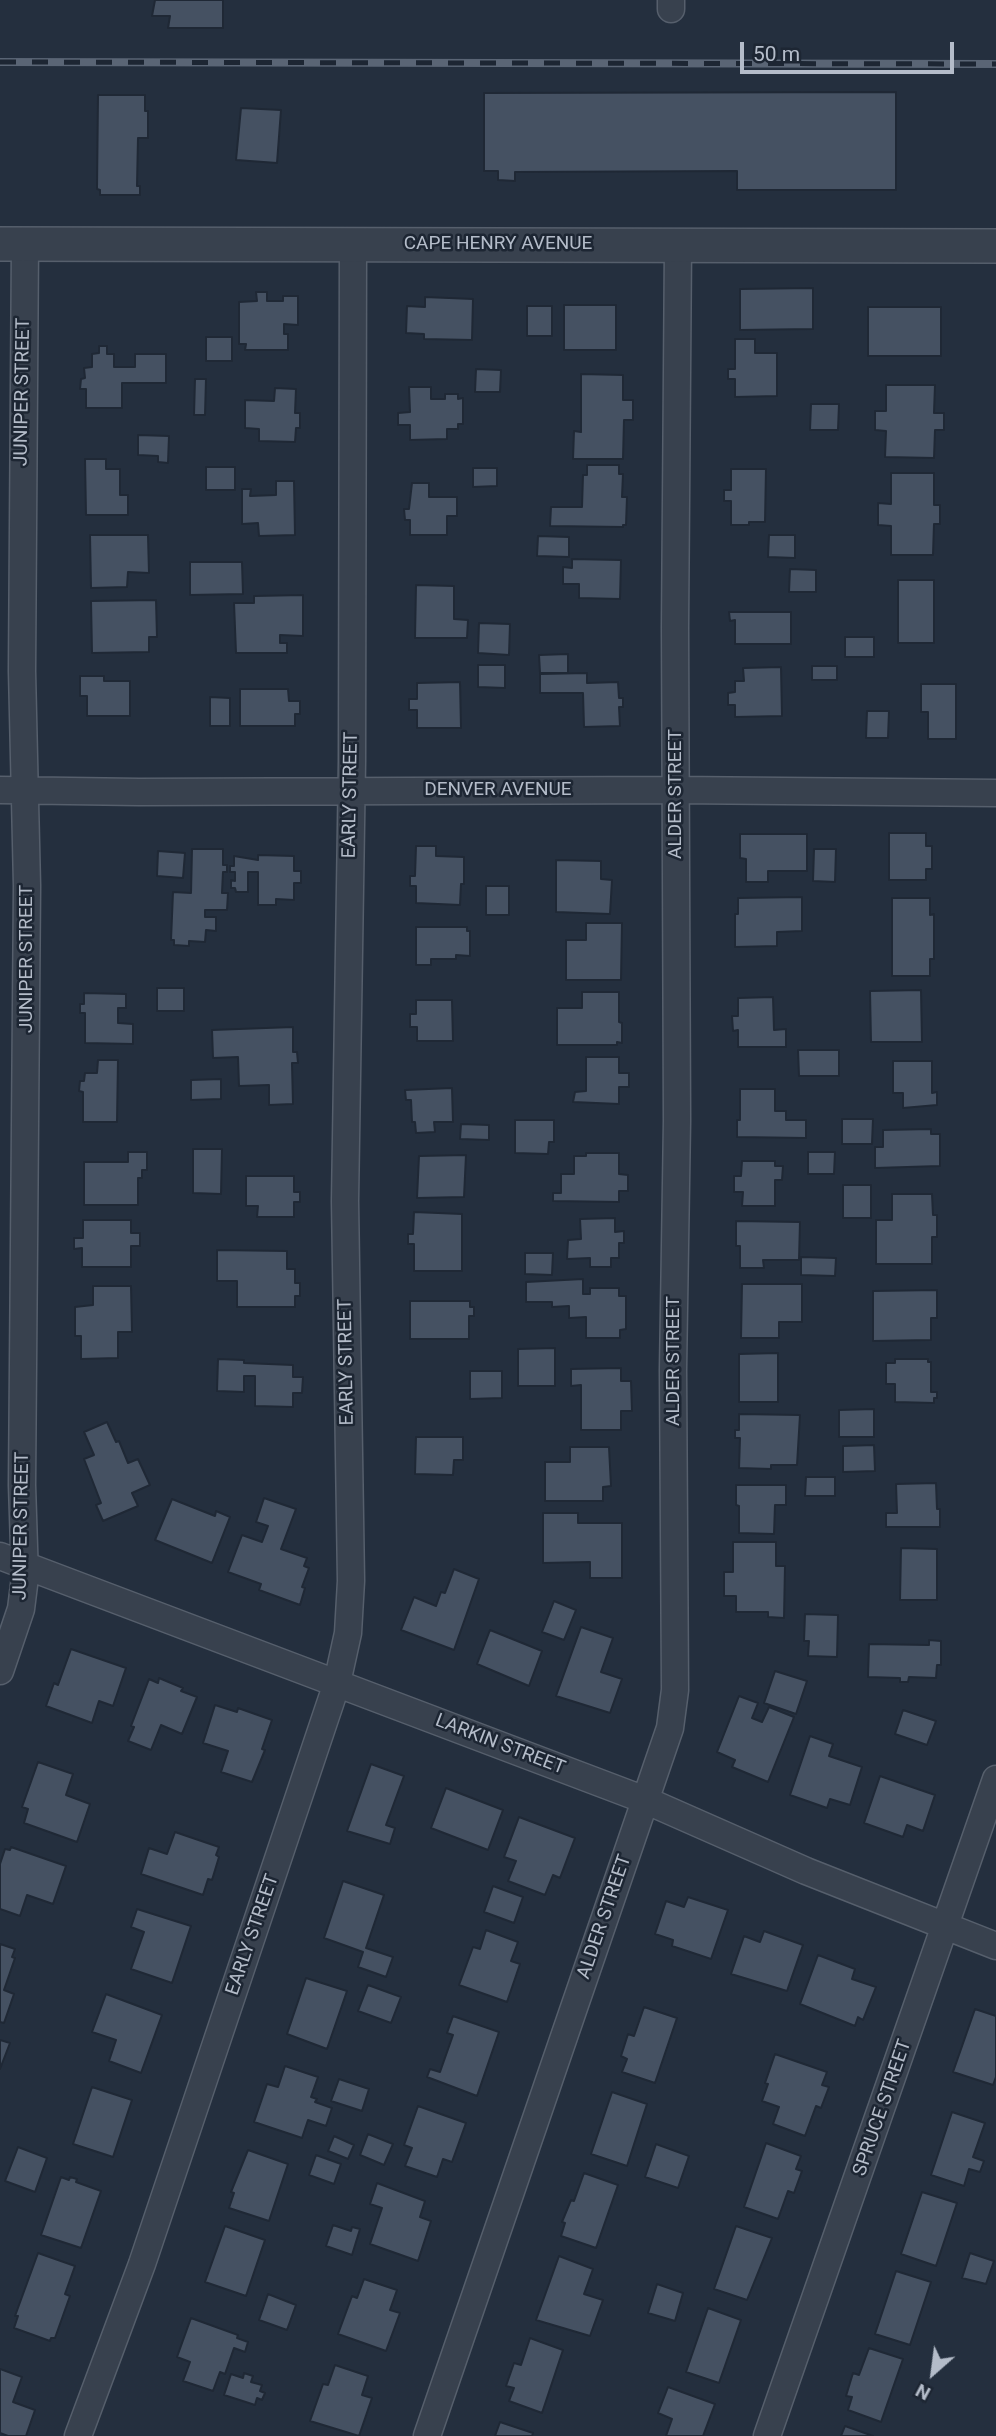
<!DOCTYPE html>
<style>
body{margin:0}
#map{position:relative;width:996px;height:2436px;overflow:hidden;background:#242f3e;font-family:Roboto,sans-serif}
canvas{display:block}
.north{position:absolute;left:898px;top:2338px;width:70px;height:70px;-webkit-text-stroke:5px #1d2633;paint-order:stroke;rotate:208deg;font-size:19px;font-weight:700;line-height:28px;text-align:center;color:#b4bcc9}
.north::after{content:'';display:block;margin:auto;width:24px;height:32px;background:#b4bcc9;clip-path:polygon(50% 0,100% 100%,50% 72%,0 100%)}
.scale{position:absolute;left:740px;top:42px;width:214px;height:32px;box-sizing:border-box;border:4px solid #b4bcc9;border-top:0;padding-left:9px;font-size:21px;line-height:24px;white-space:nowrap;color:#b4bcc9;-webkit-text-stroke:5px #1d2633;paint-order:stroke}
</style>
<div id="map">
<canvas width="996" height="2436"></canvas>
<div class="north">N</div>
<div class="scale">50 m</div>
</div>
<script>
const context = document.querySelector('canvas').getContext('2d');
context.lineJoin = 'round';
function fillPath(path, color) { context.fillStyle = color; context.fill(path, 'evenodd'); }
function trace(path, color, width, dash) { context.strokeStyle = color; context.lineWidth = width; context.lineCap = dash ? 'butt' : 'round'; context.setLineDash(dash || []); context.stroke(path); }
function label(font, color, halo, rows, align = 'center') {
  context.font = font + ' Roboto,sans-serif'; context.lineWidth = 5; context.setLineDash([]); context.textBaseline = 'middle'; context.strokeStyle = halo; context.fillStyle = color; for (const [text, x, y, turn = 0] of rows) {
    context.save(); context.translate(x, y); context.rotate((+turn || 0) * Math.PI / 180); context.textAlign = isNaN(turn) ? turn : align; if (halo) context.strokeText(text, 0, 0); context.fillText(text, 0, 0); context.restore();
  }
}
const building = new Path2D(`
 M155,0H223V28H168L170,16H152Z
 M896,92V190H737V171L515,172V181L498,180V171H484V93Z
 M98,95H145V111H148V138H138L137,186H140V195H100V190L97,189Z
 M241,108L281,110L277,163L236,160Z
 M813,288V329L740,330V289Z
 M256,292H267V301H283V296H298V325L284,324V334H288V350H245L246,344H239V302L257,301Z
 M425,297L473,299L472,340L424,339V334L406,333L407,306L425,307Z
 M564,305H616V350H564Z
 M527,306H552V336H527Z
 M868,307H941V356H868Z
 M206,337H232V361H206Z
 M735,339H755V353H777V396L735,397V379H728V369H735Z
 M99,346H107V354H114V367H135V354H166V383H122V408H86V389H80L81,379L85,378L84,368L92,367V354L99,353Z
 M476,369L501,370L500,392H475Z
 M581,374L623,375V400H633V420H624L623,459H573L574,431L581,432Z
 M195,379H206L205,415H194Z
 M886,385H935L934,413H944V430H935L934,458L885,457L886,431L875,430V411H886Z
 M409,387H431V399H445V394H458V399L463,398V424H458V429H447V439L410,440V425H398V413L410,412Z
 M275,388L296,389L295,413H300V428H296L295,442L259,441V429L245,428V400L274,401Z
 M811,404H839L838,430H810Z
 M138,435L169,436L168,463L158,462V456L138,455Z
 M85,459H106V469H120V495H128V515H86Z
 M587,465H619V474H623L622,497H627L626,525H623V527L550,526L551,507H582L583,475H587Z
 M206,467H235V490H206Z
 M473,468H497V486L473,487Z
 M731,469H766L765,522H749V525H731V501H724V490H731Z
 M891,473H934V505H940V524H934L933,555H891V526L878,525V503L891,504Z
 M276,481H294L295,535L259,536L258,523L242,524V489H251L250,496L276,495Z
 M412,483H429V497H457V516H447V535H410V520H405L404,509H409Z
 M90,535H148L149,573L128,572L127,587L91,588Z
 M769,535H795V558L768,557Z
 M538,536L569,537V557L537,556Z
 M572,559L621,560L620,599L579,598V584H563V567L572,568Z
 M190,562H242L243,594L190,595Z
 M790,569L816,570V592H789Z
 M898,580H934V643H898Z
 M416,585L454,586V619L468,620L467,638H415Z
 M303,595V636L280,635V643H287V653H236L234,603H254V596Z
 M156,600L157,637H149V652L92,653L91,601Z
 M729,612H791V644H735V620L730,621Z
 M479,623L510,624L509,655L478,653Z
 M845,637H874V657H845Z
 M568,654V673H540L539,655Z
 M478,665H505V688L478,687Z
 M812,666H837V680H812Z
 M781,667L782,716L735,717V705H728V693L735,692V681H744L743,668Z
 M587,673V683L618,682L619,698H623V707H619L620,726L584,727L583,693H540V674Z
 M80,676H104V681H130V716H87V696H80Z
 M460,682L461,728H417V710H409V699H417V683Z
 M921,684H956V739H928V712H921Z
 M240,689H288L289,701H300V714H295V726H240Z
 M210,697L230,698V726H210Z
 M867,711H889L888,738H866Z
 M889,833H926V846H932V869H926V880H889Z
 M740,834H807V871H768V882H746V859L740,858Z
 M416,846H436V856L464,857V884H461L460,905L416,903V886H410V876H415Z
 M192,849H223V865H227V872H223L222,893H228L227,910H205V917H216V931L206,930L205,942L189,941V946L174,945V940H171L173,892L191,893Z
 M814,849H836L835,882L813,881Z
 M158,851L185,853L183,878L157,876Z
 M258,855L294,856V871H301V883H294V900L276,899V905H258V872H248V892H236L235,888H231V880L235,881V872H230V866H234V856L258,860Z
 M556,860L601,861V879L612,880L610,914L556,912Z
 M486,886H509V915H486Z
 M802,897V931L777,932V946L735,947V914H738V898Z
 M892,898H930V915L934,914V959H930V976H892Z
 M586,923H622L621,980H566V940H586Z
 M416,927H467V931H470V956L456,955V959H431V965H416Z
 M157,988H184V1011H157Z
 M921,990L922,1042H871L870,991Z
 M582,992H619V1022L622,1023V1043L617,1042V1045H557V1008H582Z
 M84,993L126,994V1008H118V1023L133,1024V1044L85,1043V1013H80V1004H84Z
 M773,997L774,1030L786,1029V1047H738V1030L733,1031L732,1016H738V998Z
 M416,1000H452L453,1041H417V1027H410V1014H416Z
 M293,1027V1052H297L298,1063H292L293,1104L269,1105V1085L239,1086L238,1057L213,1058L212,1030Z
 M798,1050H839V1076H799Z
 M586,1057H619V1073H629V1087H619V1104L573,1102L575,1092L586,1091Z
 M98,1060H118L117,1122H83V1092L79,1091L80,1081H84L85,1073H97Z
 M893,1061H932V1093L937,1092V1105L903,1108V1093H893Z
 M221,1079V1099L191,1100V1080Z
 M452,1088L453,1122H434L435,1132L416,1133L415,1122H412L411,1100H406L405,1090Z
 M740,1089H775V1111H786V1120H806V1138L737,1137V1120H740Z
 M842,1119H873L872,1144H842Z
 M515,1120H554V1142H549L548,1154L515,1153Z
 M461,1124L489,1125V1140L460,1139Z
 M931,1129V1134H940V1166L875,1168V1147H883V1130Z
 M193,1149H222L221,1194L193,1193Z
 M128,1152H147V1170H142V1178H138V1205H84V1162H128Z
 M808,1152H835L834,1174H808Z
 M586,1153H619V1174L628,1175V1191H619V1202L553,1201V1193H561V1174H574V1156H586Z
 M466,1155L464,1197L417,1198L419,1156Z
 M742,1161H775V1166H783L782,1180H775V1206H742L743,1192H734V1176H741Z
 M246,1176H294V1192H300V1202H294V1217H257L258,1206H246Z
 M843,1185H871V1218H843Z
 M892,1194H932L933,1215H937V1237H932V1264H876V1220H892Z
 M414,1212L462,1214V1271H414V1244H408V1234H413Z
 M615,1218V1232L624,1231V1243H619V1258H611V1267H590V1258L567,1259L568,1240L581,1239L580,1219Z
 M83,1220H131V1233H140V1246H131V1267H82V1248L74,1249V1238H83Z
 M736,1221L800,1222L799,1260H763L764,1268H740V1246H736Z
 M217,1250L287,1251V1269H295V1283H300V1296H295V1307H237V1281H217Z
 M525,1253H553L552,1275L525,1274Z
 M801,1257L836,1258L835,1276L801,1275Z
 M583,1279V1294H590V1288H619V1296H626V1329L620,1330V1338H586V1317L569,1318V1306L552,1307V1302H526V1282Z
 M742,1284H802V1322H779V1338H741Z
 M93,1286H131L132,1332H118V1358L81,1359V1336H75V1307L93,1305Z
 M937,1290V1318H931V1340L873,1341V1291Z
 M410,1301H470V1307H474V1316H469V1339H410Z
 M555,1348V1386H518V1349Z
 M778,1353V1402H739V1354Z
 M218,1359L244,1360V1363L293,1365V1377H303L302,1393H293V1407L255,1406V1376H244V1392L217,1391Z
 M895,1359H928V1362H931V1392H937V1398H934V1403L895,1402V1384H886V1363H895Z
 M621,1368V1381H631L632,1411H621V1430H581V1385L571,1386V1369Z
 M470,1371H502V1398L470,1399Z
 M874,1409V1437H839V1410Z
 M739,1414L800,1415L797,1465H771V1469L739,1468L740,1438H735V1430H739Z
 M107,1422L116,1442L119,1441L128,1463L138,1459L150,1485L132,1493L138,1506L103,1521L96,1505L101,1503L84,1459L94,1455L84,1432Z
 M416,1437H463V1460H454L453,1475L415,1474Z
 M874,1445L875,1471L843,1472V1446Z
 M570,1447H609L611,1486L603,1487V1501H545V1462H570Z
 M806,1477H835V1496H805Z
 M936,1483L937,1509H940V1527H886V1513H897L896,1484Z
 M736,1485H786V1505H775L774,1534L739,1533V1506L736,1505Z
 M264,1498L296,1509L281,1549L307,1558L304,1566L309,1568L302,1587L305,1588L300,1605L259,1590L261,1584L228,1572L242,1535L262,1542L268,1526L256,1522Z
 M172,1499L215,1516L216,1511L230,1517L212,1563L155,1540Z
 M543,1513H578V1523H622V1578H590V1562L543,1563Z
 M733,1542H776V1566H785L784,1618L768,1617V1612H736V1596H724V1572H733Z
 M901,1548L937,1549V1600H900Z
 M454,1569L479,1579L454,1650L401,1630L414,1597L436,1606L441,1592L445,1593Z
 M554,1601L576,1610L564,1640L542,1632Z
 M805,1614L838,1615L837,1657L808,1656L809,1641H804Z
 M581,1627L613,1638L601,1672L622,1679L610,1713L556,1696Z
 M490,1630L542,1651L529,1686L477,1664Z
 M929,1640L941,1641V1665H937L936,1678L909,1677L908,1682H900V1678L868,1677L869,1644L929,1645Z
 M71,1649L126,1668L113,1706L99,1701L92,1723L46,1706L54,1683L58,1685Z
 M775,1671L807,1681L796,1714L764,1703Z
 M159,1678L183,1688L181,1691L197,1697L182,1734L161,1725L151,1750L128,1741L134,1727L131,1726L149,1679L158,1683Z
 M739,1696L758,1703L752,1718L762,1722L769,1707L794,1717L768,1782L732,1767L735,1760L717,1752Z
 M215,1705L237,1712L238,1708L272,1720L262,1749L265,1750L252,1782L221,1772L228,1751L203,1743Z
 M903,1710L936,1721L927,1745L895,1734Z
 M810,1736L833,1744L829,1756L862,1767L850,1805L830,1799L827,1808L790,1795Z
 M38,1762L73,1774L66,1795L90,1804L77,1842L24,1823L28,1809L22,1807Z
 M371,1764L404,1776L386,1825L395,1828L390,1844L347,1831Z
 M880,1776L935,1795L923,1831L907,1825L903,1837L864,1823Z
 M446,1788L503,1810L488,1850L431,1828Z
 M519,1817L575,1838L560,1878L553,1875L545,1895L508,1881L516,1861L504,1857Z
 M175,1832L219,1847L216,1855L219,1857L212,1880L208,1879L203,1895L141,1874L149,1848L167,1854Z
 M11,1847L66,1866L53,1904L27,1895L20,1916L0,1909V1864L5,1849L10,1850Z
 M343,1881L384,1895L366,1948L393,1957L386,1977L358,1967L363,1952L324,1938Z
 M493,1886L523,1897L514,1923L484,1912Z
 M688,1897L728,1910L711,1959L672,1946L673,1940L655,1934L666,1901L684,1907Z
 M137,1909L191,1926L172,1983L131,1969L144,1932L131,1927Z
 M486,1930L518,1942L511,1961L520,1964L507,2002L459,1985L473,1947L480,1949Z
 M764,1931L803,1945L787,1991L731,1974L744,1936L760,1942Z
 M0,1944L15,1949L12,1957L15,1958L4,1990L14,1994L4,2023L0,2022Z
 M818,1955L855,1969L852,1979L876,1987L863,2020L858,2017L855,2026L800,2004Z
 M306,1978L347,1991L327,2049L287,2034Z
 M368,1985L401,1997L391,2023L358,2011Z
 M106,1994L162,2015L141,2073L109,2061L116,2040L92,2032Z
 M644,2007L677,2018L655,2083L622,2072L627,2059L621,2056L628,2034L634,2036Z
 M975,2009L996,2016V2077L993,2085L953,2072Z
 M453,2016L499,2032L477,2096L427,2077L430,2069L440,2072L453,2035L447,2033Z
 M0,2040L10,2043L0,2069Z
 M775,2054L827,2072L822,2085L829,2087L821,2108L816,2106L805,2136L773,2124L779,2107L762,2101L768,2084L765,2083Z
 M285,2066L318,2077L311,2097L317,2099L315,2102L332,2108L326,2126L308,2120L302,2138L254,2122L267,2084L278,2087Z
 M339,2079L369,2089L362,2111L331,2101Z
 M92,2087L132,2100L113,2157L73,2144Z
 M612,2092L647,2104L627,2166L591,2154Z
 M418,2106L466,2123L452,2162L443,2159L437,2177L405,2166L412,2148L404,2145Z
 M952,2112L985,2123L973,2157L984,2161L980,2172L969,2169L964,2186L931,2175Z
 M368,2134L393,2144L384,2165L360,2155Z
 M334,2136L354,2145L348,2159L328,2151Z
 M766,2143L801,2156L796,2169L802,2171L794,2193L788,2191L778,2219L744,2207Z
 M656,2144L689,2156L678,2188L645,2177Z
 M18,2147L47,2158L35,2192L5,2181Z
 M248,2150L288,2164L269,2221L229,2208L234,2193L231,2192Z
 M316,2155L341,2164L334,2184L309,2175Z
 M584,2173L618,2185L596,2248L561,2236L565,2223L562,2222L571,2200L574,2201Z
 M61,2177L69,2180L70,2177L77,2179L76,2182L101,2191L81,2248L41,2235Z
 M377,2183L425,2201L420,2217L431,2221L418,2261L370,2244L382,2208L370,2204Z
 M922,2192L957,2203L936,2266L901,2254Z
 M333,2225L351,2231L352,2227L360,2229L352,2255L326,2246Z
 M225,2226L265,2240L246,2296L205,2282Z
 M736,2226L772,2238L747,2300L714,2289Z
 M38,2253L75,2266L65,2294L70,2296L55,2338H51L50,2341L14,2328L18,2316H15Z
 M970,2253L994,2261L986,2284L962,2278Z
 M559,2256L593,2269L584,2294L603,2300L590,2336L536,2320Z
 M896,2271L931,2282L910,2345L875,2334Z
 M364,2279L397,2290L390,2310L400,2313L386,2351L338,2334L352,2296L357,2298Z
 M657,2284L683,2293L675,2321L648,2313Z
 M268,2294L296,2305L287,2330L259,2320Z
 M708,2308L741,2320L719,2383L686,2372Z
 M191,2318L238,2335L237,2338L248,2342L245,2352L234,2348L225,2374L220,2372L213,2391L183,2381L190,2362L177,2357Z
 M530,2338L563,2350L542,2413L509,2401L514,2388L506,2386L514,2363L521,2365Z
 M869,2348L903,2359L881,2422L848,2410L852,2397L846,2396L853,2373L859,2375Z
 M335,2365L368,2376L362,2395L372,2398L359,2436L310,2421L323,2384L328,2385Z
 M0,2369L22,2377L13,2402L35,2410L26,2436H8L0,2433Z
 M244,2373L253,2376L251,2382L262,2385L260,2391L265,2393L262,2400L257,2398L255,2405L224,2395L231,2374L243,2378Z
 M668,2387L715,2404L703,2436H666L672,2419L658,2413Z
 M500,2422L533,2433L532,2436H495Z
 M845,2426L873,2436H841Z`);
fillPath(building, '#455162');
trace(building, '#1f2835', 2);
const minor = new Path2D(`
 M671,9V0
 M0,790L139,792L676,790L996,793
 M0,1556L645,1800L806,1871L996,1946
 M0,1671L21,1609L25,1577L22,1485L27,886L22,671L25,243
 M78,2436L142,2264L337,1683L348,1633L351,1581L345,1201L352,762L353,244
 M427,2436L670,1728L675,1690L673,1370L677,1121L675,627L678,245
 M767,2436L996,1779`);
const tertiary = new Path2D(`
 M0,244L996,246`);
trace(minor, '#565f6c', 29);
trace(tertiary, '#565f6c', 36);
trace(minor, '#38414e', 26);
trace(tertiary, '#38414e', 33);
const rail = new Path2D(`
 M0,62L996,64`);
trace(rail, '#5a6575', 8);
trace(rail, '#1d2633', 5, [16]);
label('19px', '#b4bcc9', '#1d2633', [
 ["CAPE HENRY AVENUE",498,244],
 ["JUNIPER STREET",23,392,-89],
 ["DENVER AVENUE",498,790],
 ["ALDER STREET",676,794,-90],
 ["EARLY STREET",351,795,-89],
 ["JUNIPER STREET",27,959,-90],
 ["ALDER STREET",674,1361,-90],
 ["EARLY STREET",347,1362,-91],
 ["JUNIPER STREET",22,1526,-89],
 ["LARKIN STREET",500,1745,21],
 ["ALDER STREET",605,1917,-71],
 ["EARLY STREET",253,1935,-71],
 ["SPRUCE STREET",883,2108,-71]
]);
</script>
